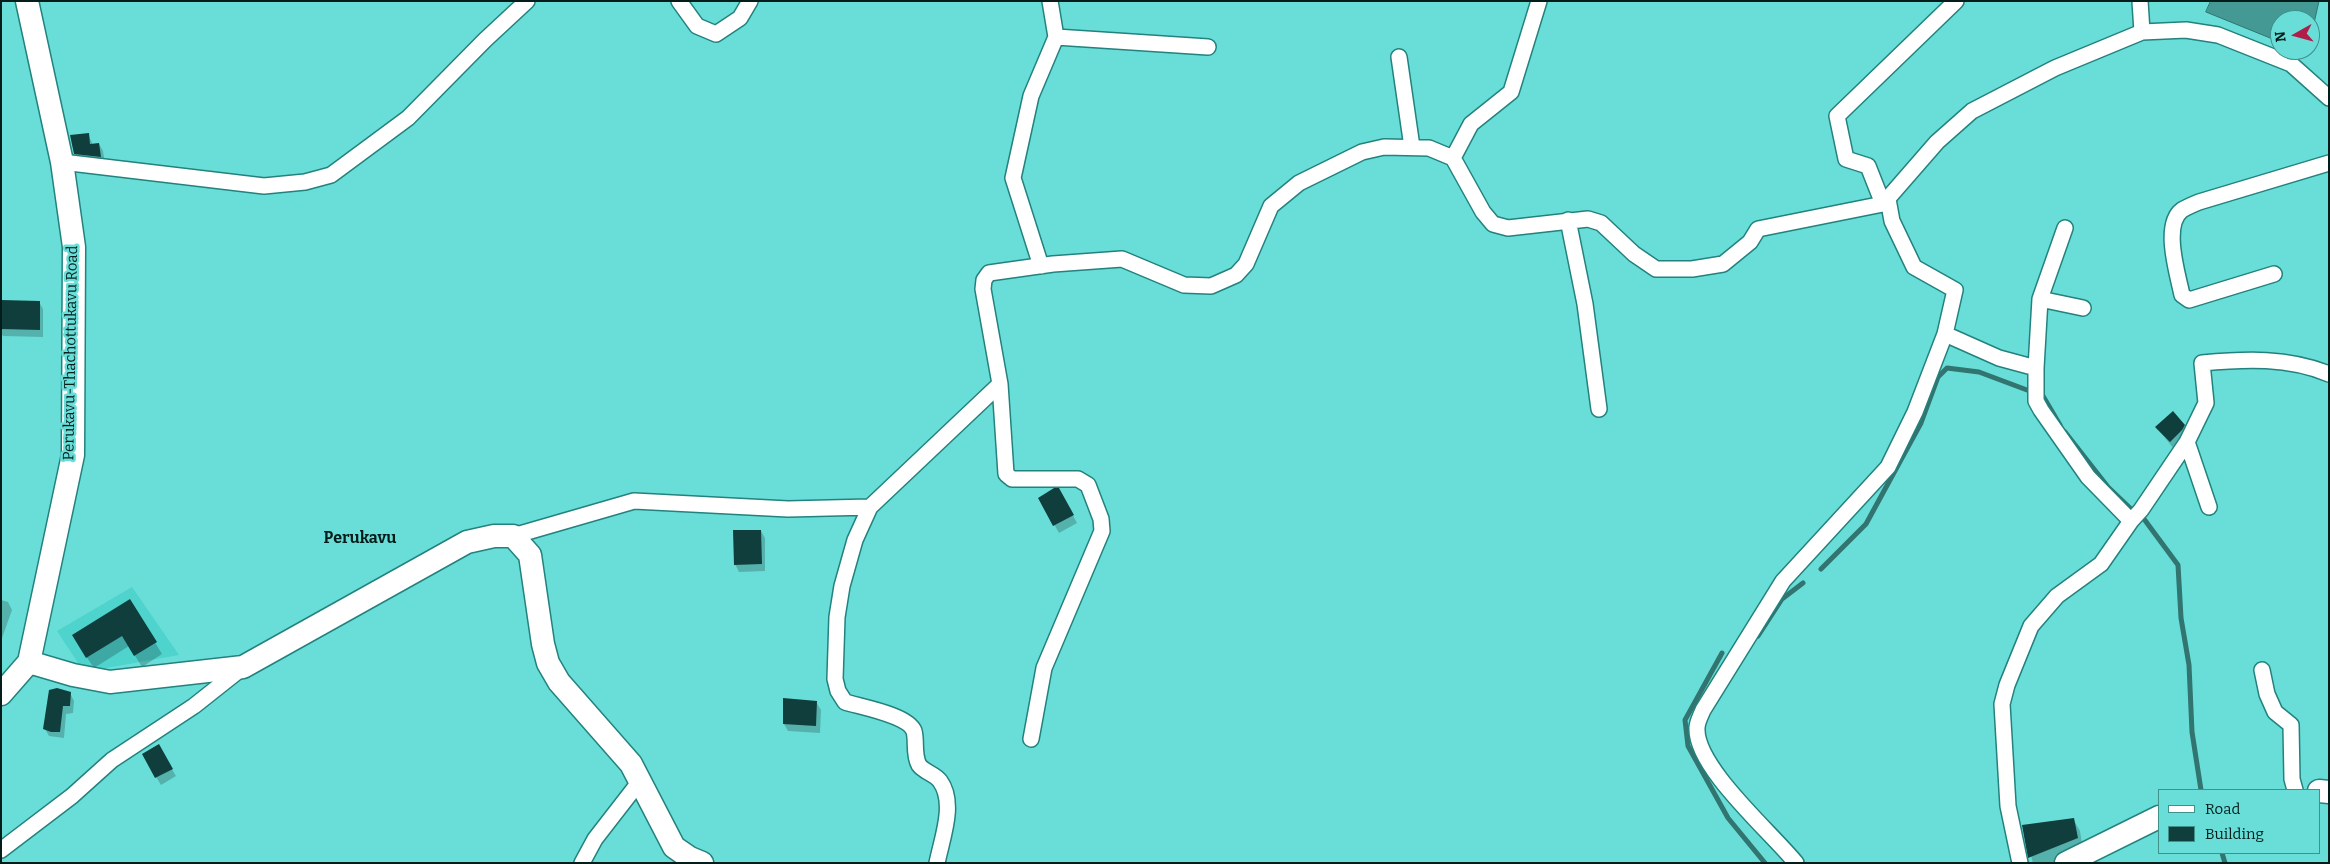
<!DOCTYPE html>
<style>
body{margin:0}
#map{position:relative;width:2330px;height:864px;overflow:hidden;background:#69ded8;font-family:Bitter,serif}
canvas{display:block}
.frame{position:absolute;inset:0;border:2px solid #031d1b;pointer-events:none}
.legend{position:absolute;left:2158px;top:789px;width:162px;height:65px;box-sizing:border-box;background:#69ded8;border:1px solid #40918c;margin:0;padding:6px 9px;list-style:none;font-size:15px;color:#031d1b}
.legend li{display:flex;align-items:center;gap:10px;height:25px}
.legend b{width:25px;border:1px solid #40918c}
.north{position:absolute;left:2270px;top:10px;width:50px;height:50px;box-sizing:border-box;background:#69ded8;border:1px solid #40918c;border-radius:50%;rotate:263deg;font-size:14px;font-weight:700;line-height:20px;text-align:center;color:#031d1b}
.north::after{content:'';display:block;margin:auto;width:18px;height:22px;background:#b01d48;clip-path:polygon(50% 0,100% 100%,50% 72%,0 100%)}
</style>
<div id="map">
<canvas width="2330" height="864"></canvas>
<div class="frame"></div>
<ul class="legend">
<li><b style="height:6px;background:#fff"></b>Road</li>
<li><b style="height:14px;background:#103e3c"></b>Building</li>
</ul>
<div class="north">N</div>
</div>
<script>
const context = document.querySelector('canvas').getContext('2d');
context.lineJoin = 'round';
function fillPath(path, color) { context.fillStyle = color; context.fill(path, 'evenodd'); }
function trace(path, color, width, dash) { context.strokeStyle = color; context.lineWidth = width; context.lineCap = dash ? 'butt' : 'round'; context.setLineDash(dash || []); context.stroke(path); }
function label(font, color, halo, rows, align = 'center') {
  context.font = font + ' Bitter,serif'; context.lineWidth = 5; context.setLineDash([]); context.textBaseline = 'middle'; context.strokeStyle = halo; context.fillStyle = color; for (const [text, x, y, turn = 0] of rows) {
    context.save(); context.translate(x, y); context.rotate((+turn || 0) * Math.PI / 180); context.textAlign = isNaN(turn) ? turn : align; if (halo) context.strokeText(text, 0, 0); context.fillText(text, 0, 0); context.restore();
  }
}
fillPath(new Path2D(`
 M132,587L179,655L84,672L57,631Z`), '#4ed3cd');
const water = new Path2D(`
 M2211,1H2319L2310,41V20H2280V42L2206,12Z`);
fillPath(water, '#459995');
trace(water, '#317470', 1);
fillPath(new Path2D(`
 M88,134L93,145L99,144L103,151L105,164L79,161L75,154Z
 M1,301L39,302L43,309V337L3,336L1,333Z
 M2184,426L2188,433L2174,449L2157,428Z
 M1059,490L1077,523L1059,533L1039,498Z
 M761,531L765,538V571L739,572L735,564Z
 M1,600L8,602L12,610L2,638Z
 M130,601L162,654L142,667L129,646L94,668L80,647Z
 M70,693L74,701L73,713L66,714L64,738L49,736L45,729Z
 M816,702L821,710L820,733L788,731L784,724Z
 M158,746L176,776L161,785L143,755Z
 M2073,819L2080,831L2083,850L2050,863H2033L2023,826Z`), '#0003');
trace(new Path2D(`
 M2065,432L2108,487L2131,509
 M2144,519L2178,565L2181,618L2189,665L2192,732L2201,790
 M1821,569L1866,524L1921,423L1938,377L1947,368L1979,372L2043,396L2060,425
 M1758,636L1782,599L1803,583
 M1722,653L1685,720L1688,746L1728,818L1765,863
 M2222,853L2225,863`), '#317470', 5);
fillPath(new Path2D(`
 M89,133L90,144L99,143L101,157L74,154L70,135Z
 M1,300L40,301V330L1,329Z
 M2173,411L2185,425L2182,430L2170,442L2155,427Z
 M1054,488H1059L1074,515L1053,526L1038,498Z
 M733,530H761L762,564L734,565Z
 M130,599L157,642L134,656L122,636L86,658L72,635Z
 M57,688L71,692L70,706H63L60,732H51L43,729L49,690Z
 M783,698L817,701L816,726L783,724Z
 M159,744L173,769L155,778L142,754Z
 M2074,818L2078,838L2028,858L2022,825Z`), '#103e3c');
const street = new Path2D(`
 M679,1L697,26L716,34L740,18L750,1
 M2142,32L2186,30L2218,35L2291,64L2329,98
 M1056,37L1208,47
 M1399,57L1412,147
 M1453,158L1471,124L1511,92L1539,1
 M62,162L264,186L305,182L331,175L408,118L485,40L527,1
 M1888,199L1892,221L1914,267L1955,290L1945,334
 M1883,204L1868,166L1846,159L1837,116L1956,1
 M1568,220L1585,304L1599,409
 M1041,266L1013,178L1031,96L1056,37L1050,1
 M2274,274L2189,300L2182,295C2178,275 2162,225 2182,210C2187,207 2194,204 2199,202L2329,163
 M2040,299L2083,308
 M2036,368V401L2041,410L2088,477L2131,521
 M1000,384L983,289L984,280L989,273L1053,264L1122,259L1184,285L1211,286L1236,275L1246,264L1271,206L1299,183L1362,152L1384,147L1429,148L1453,158L1483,212L1493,224L1508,228L1588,219L1601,223L1634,254L1656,269H1692L1723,264L1750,242L1758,229L1883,204L1937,142L1972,111L2055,68L2142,32L2140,1
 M2187,442L2209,507
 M513,536L634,501L788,509L870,507
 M2262,670L2267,694L2275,712L2291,725L2292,779L2295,790
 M1,850L72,796L112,760L194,706L242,668
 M582,863L595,839L640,781
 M937,863C942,838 956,803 940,781C935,774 924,772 919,765C913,754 917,742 914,731C908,715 861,707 845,702L838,691L835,679L837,617L842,586L855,540L870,507L1000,384L1006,474L1012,479H1078L1088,485L1101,519L1102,531L1044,668L1031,739
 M1796,863C1771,832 1695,767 1697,728C1697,722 1701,715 1703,710L1783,581L1888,467L1915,412L1945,334L1999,358L2036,368L2040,299L2065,228
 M2020,863L2008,806L2002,704L2007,685L2031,626L2057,596L2101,564L2131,521L2141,510L2187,442L2206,403L2202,363C2245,359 2288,357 2329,374`);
const secondary = new Path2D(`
 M29,662L73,675L110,682L243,667L467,542L494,536H513L530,555L543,644L548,663L559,682L631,764L674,847L690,858L702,863
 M1,694L29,662L73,455L74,247L62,162L27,1
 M2319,791L2329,792
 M2066,863L2159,817`);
trace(street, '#23827e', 18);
trace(secondary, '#23827e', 25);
trace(street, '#fff', 15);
trace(secondary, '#fff', 22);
label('15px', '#031d1b', '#69ded8', [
 ["Perukavu-Thachottukavu Road",71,353,-89]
]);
label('bold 16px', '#031d1b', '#69ded8', [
 ["Perukavu",360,539]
]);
</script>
